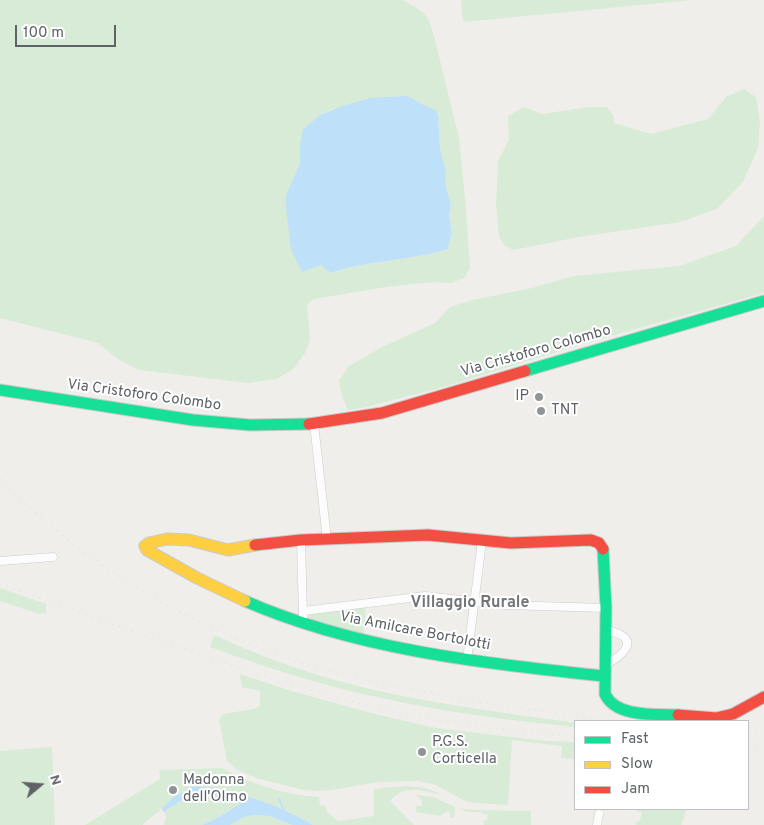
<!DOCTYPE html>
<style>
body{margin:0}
#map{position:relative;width:764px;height:825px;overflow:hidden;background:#efeeea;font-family:Overpass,sans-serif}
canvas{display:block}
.legend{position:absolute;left:574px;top:720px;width:175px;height:90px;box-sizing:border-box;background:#fff;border:1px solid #bfc1c3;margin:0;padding:6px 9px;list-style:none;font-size:15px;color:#5f6368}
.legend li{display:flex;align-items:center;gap:10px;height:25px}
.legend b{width:25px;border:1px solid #bfc1c3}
.north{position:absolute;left:15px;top:760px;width:50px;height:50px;-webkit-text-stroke:4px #fff;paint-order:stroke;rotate:72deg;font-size:14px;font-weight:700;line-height:20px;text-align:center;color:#5f6368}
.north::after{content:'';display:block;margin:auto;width:18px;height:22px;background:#5f6368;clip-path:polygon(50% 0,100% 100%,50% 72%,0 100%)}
.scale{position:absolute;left:15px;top:25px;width:101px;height:22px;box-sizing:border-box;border:2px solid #5f6368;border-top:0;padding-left:6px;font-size:15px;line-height:18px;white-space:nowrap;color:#5f6368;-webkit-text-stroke:4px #fff;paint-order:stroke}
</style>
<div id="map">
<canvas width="764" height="825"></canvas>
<ul class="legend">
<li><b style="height:6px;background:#16e098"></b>Fast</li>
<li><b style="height:6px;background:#ffcf43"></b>Slow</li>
<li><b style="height:6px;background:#f24e42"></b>Jam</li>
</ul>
<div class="north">N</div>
<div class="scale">100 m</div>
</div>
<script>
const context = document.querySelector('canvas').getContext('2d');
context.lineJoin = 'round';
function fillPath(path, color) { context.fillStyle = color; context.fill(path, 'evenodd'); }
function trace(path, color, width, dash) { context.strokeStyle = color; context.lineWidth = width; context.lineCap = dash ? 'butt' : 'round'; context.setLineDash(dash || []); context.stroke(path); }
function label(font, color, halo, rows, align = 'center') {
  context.font = font + ' Overpass,sans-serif'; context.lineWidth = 4; context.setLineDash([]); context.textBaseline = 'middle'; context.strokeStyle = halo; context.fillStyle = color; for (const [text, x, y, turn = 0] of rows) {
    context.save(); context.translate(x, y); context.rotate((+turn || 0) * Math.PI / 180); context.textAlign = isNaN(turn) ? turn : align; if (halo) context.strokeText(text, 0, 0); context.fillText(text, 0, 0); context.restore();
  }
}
fillPath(new Path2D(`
 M0,0H403C427,14 428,13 435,40L459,138L465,198L470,268L464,278L452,283L433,282L386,287L314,299L307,305L310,340L305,353L293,369L277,379L248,383L139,370L119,360L98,343L0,318ZM422,103L438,116L440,148L446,172L445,183L451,205L449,215L452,233L448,249C410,261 369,260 332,273L321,265L288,218L285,198L300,163L303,129L320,115L330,110Z
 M461,0H692L463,22Z
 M744,89L756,97L760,122L758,148L743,182L717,209L680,222L579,237L513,250L505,246L499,237L496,204L498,161L509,140L508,116L524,107L542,114L589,107H607L614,117V123L651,134L708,119L726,97Z
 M764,216V293L586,343L440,388L362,408L348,410L342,396L339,381L349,366L382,347L435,323L450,307L473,300L532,288L574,276L679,266L736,246Z
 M0,588L46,604V613L39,614L0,601Z
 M366,606L363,635L310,621L309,614Z
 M214,635C258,655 303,672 350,684C422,703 501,712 575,723V727C509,720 442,712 377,697C320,685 265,667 210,647Z
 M240,674L288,690L371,713L436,728L546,741L575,742V759L561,758L562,746L512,740L508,805L467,802L436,785L418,781L378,782L331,790L318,791L304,790L256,778L236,769L227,761L219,720L223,714L253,709L260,706V691L242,687Z
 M52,747L55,825H0V751Z
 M222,768C251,784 285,795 319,797L320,806L325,805L327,812L338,821L374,816V789C397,787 420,782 441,795C422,790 404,784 390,801L414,825H313L289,812L216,788L183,791L173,797L162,809L159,808L161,810C155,815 148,818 143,825H85L160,779L159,770Z
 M203,793C214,795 232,796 240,804L219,817L202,825H164L166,816L164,812L188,796Z
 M416,795L433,797L455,807L454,818L450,817V813L447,811L440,816L416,812V806H422V800Z
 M458,808L473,810L531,811V825H484V820H487L488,814H482V812H468Z
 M637,809H687L681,825H636L637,821H640L642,812L637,811Z
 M256,815L270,816L292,825H230L244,817Z`), '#d8ebd6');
fillPath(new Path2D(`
 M407,96C417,100 427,108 436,110L438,116L440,148L446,172L445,183L451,205L449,215L452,233L448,249C410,261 368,260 331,273L321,265L302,272L291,250L285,198L300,163V145L303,129L320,115L345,105L371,98Z
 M192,787C223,784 286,808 313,825H292L270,816L256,815L244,817L230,825H202L219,817L240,804C236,800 228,798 222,797C192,790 189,796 164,812L162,809L173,797Z`), '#bfe0f9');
trace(new Path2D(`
 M279,799L284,811`), '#bfe0f9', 2);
const street = new Path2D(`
 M314,424L327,539
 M301,540L303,616
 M0,561L53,557
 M304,611L425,596L505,605L606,608
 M467,660L482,541
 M605,665C627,653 641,637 606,630
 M597,825L599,814`);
const fast = new Path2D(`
 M525,371L764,301
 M0,390L193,420L250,425L309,424
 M603,549L606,608L605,694C616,718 656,714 678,715
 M245,601C357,650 483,663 604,676`);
const slow = new Path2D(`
 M245,601L197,578L147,550L145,546L149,543L167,539L189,540L228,550L255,545`);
const jam = new Path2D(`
 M309,424L382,413L525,371
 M255,545L301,540L428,535L511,543L591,540L599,543L603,549
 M678,715L716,718L733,714L764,697`);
trace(street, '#cbcccc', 9);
trace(fast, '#cacacb', 13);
trace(slow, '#cacacb', 13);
trace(jam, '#cacacb', 13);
trace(street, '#fdfcfc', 8);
trace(fast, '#16e098', 11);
trace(slow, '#ffcf43', 11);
trace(jam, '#f24e42', 11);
trace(new Path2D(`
 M0,479C98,579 229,650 366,680C447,698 530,709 612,721
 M0,584C121,626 242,673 366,705C434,723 505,730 575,736
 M748,735L764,736
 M748,748L764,749`), '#e4e4e4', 2, [1, 6]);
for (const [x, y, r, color] of [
 [539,397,5,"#919496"],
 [541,411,5,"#919496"],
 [422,752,5,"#919496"],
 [173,790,5,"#919496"]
]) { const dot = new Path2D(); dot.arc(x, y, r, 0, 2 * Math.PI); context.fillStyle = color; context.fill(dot); trace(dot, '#fff', 2); }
label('15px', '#5f6368', '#fff', [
 ["Via Cristoforo Colombo",536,352,-16],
 ["Via Cristoforo Colombo",144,396,8],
 ["Via Amilcare Bortolotti",415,632,11]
]);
label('15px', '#5f6368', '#fff', [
 ["IP",529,397,"right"],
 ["TNT",551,411],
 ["P.G.S.",432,743],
 ["Corticella",432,760],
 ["Madonna",183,781],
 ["dell'Olmo",183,798]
], 'left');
label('bold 16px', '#70757a', '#fff', [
 ["Villaggio Rurale",470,604]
]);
</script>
